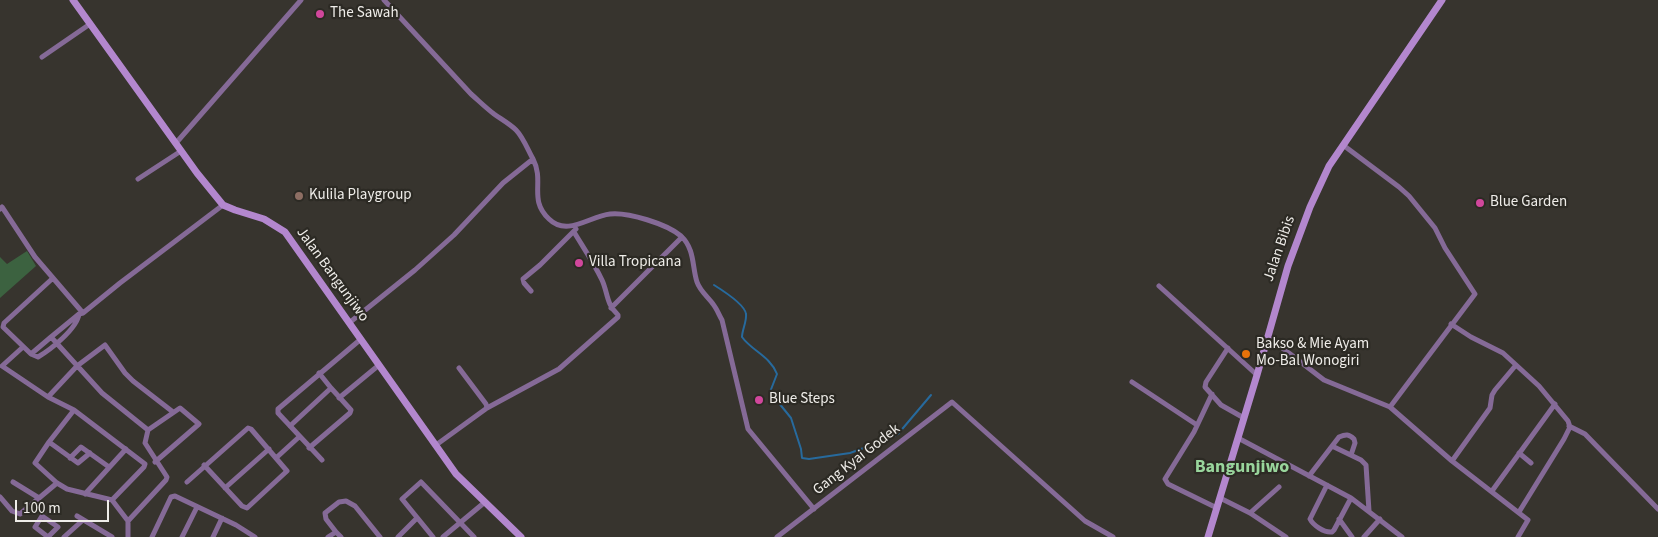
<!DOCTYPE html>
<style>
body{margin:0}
#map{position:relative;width:1658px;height:537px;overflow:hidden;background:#37342e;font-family:"Source Sans 3",sans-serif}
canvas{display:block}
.scale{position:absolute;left:15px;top:500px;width:94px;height:22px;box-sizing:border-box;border:2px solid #efede9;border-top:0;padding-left:6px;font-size:15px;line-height:18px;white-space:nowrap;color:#efede9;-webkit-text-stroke:4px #2c2a24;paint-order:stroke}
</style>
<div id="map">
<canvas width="1658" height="537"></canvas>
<div class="scale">100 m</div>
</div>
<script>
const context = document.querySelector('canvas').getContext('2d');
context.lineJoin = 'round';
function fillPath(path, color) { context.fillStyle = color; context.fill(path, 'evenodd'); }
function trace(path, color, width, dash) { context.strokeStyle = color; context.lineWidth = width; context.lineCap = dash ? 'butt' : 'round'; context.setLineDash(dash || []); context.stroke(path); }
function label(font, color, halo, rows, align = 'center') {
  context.font = font + ' "Source Sans 3",sans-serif'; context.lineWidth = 4.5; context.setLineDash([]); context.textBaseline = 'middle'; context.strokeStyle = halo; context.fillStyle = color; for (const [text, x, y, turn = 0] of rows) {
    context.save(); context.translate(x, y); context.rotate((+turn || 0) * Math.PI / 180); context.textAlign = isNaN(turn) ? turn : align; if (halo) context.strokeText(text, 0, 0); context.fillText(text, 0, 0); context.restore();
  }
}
fillPath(new Path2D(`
 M27,251L36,266L0,298V257L7,264Z`), '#3c6240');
trace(new Path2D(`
 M714,285C722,290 745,305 746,314C747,321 742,330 742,337C752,351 770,356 777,374L770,392L791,418L801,449L802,458L809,459L850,453L891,438L898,434L931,395`), '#276a9d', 2);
trace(new Path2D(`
 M384,0L471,94C479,101 486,108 494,114C501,119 510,124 516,130C523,137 528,150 533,159C545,182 528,199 549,219C567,237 590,216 610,214C628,212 667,224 681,236C695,249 692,267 697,282C700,291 708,297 713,304C717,309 719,315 722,320L748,429L814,509
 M42,57L90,24
 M176,143L301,0
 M1343,145L1399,187L1409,196L1435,228L1445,248L1475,294L1390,407
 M138,179L181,151
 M0,209L2,207L35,257L83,313L79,314L51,337L102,393L148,430L145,443L167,477L166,480L128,521V537
 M53,278L4,323L3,327L31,354L38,357C50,350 77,329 79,314
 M1159,286L1257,375
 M531,291L524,283L523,279L540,265L576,229
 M611,308L682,237
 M83,313L120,283L223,205
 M349,323L415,270L454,235L503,183L533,159
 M1451,324L1471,337L1503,353L1539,386L1568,421L1570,427L1564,439L1519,512
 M1268,337L1324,380L1390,407L1452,461L1528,520L1518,537
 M23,347L2,366L48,397L74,410L145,464L144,467L112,500
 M1228,348L1206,382L1205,387L1221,405L1244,418
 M31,354L51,337
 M319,373L331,388
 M1132,382L1197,425
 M1212,394L1194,432L1165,479L1168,484L1217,508
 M48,397L77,366L105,345L125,373L133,381L173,412
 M339,398L379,365
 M487,408L559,369L618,317V315C606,304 608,293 602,280C594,263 583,247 574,232
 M74,410L49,442L35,463L57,483L67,489L112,500L128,521
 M290,426L331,388L351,410L350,413L309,448
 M1569,426L1585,434L1658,509
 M148,430L180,408L199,424L155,462
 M1238,438L1351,498L1402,537
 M49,442L78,463L90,453
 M436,445L487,408L486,404L459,368
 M1332,446L1361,460L1366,465L1369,511
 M1519,453L1531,463
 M70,458L81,447L109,467
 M276,458L299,437
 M322,460L278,413V409L361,339
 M1452,461L1490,408L1492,395L1495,390L1516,365
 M1309,476L1339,437C1346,434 1349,434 1354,439L1355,443L1351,455
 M13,482L39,498
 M187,482L248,428L251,429L287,471L247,508L242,506L204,465
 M1327,485L1310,519C1313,525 1324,533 1332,532L1334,530L1351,498
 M225,488L269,449
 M1492,491L1555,404
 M85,494L126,449
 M0,497L12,511L20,514L57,483
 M1220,498L1250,513L1286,537
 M1250,513L1279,487
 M77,516L112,537
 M1339,519L1352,537
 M336,532L326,519L325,513L339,502L346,501L355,506L380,537
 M47,537H48L58,527L42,516L35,527L48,537
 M64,537L83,520
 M152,537L171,497L175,496L236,525L255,537
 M182,537L197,507
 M213,537L222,518
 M328,537L336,532L341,537
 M398,537L417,518
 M433,537L402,499L421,482L474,537
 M443,537L485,502
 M777,537L952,402L1085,521L1113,537
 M1364,537L1380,519`), '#856a97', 5);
trace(new Path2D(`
 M73,0L197,173L223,205L235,210L264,219L285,232L456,474L521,537
 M1208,537L1257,375L1288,266L1310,207L1329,166L1442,0`), '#b387ce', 7);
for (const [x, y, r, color] of [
 [320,14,5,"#d1479c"],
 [299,196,5,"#8d6e63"],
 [1480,203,5,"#d1479c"],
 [579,263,5,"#d1479c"],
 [1246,354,5,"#e8710a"],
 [759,400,5,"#d1479c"]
]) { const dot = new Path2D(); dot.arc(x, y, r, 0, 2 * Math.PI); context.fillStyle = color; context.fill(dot); trace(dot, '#2c2a24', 2); }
label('15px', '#efede9', '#2c2a24', [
 ["The Sawah",330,14],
 ["Kulila Playgroup",309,196],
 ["Blue Garden",1490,203],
 ["Villa Tropicana",589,263],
 ["Bakso & Mie Ayam",1256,345],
 ["Mo-Bal Wonogiri",1256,362],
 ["Blue Steps",769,400]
], 'left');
label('15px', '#efede9', '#2c2a24', [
 ["Jalan Bibis",1280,249,-71],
 ["Jalan Bangunjiwo",332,275,54],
 ["Gang Kyai Godek",857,460,-38]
]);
label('bold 18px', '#99d59c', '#2c2a24', [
 ["Bangunjiwo",1242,468]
]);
</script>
